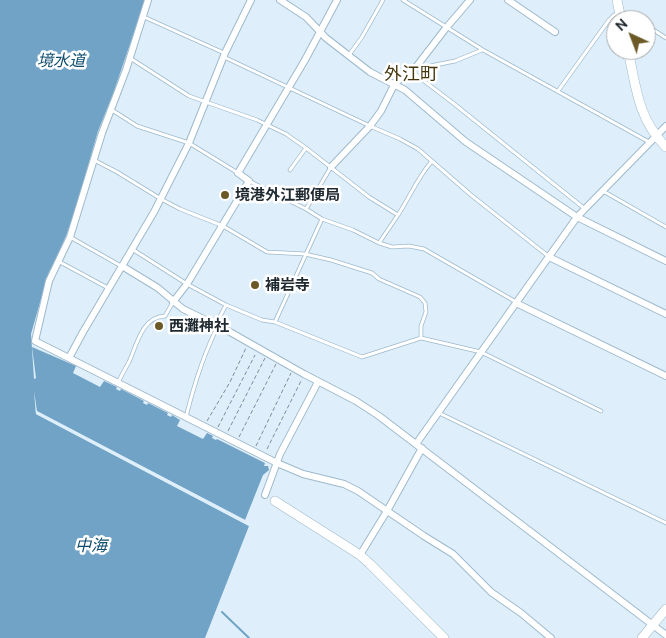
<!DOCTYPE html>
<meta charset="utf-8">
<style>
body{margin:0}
#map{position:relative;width:666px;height:638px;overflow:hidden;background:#deeffb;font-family:Ubuntu,sans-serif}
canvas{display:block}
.north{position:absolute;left:606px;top:10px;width:50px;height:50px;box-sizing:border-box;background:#fff;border:1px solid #a5a9ac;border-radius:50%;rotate:317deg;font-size:14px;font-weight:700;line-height:20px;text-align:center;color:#1f2930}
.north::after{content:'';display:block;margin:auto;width:18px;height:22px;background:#6b5927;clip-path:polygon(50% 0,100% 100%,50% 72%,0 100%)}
</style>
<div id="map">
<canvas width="666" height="638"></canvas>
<div class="north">N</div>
</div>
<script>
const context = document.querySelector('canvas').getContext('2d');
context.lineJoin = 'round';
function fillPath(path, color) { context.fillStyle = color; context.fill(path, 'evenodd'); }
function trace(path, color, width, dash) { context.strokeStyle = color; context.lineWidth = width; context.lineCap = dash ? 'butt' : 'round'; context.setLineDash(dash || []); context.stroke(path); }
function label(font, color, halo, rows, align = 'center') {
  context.font = font + ' Ubuntu,"Noto Sans JP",sans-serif'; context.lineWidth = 5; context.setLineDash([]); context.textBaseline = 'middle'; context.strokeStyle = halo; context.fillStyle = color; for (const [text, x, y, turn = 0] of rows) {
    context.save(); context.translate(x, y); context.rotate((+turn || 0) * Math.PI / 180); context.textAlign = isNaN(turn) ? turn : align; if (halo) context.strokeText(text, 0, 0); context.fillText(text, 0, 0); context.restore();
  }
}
fillPath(new Path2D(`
 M0,0H145L113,94L98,131L75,211L66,236L47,278L31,334L34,379L36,378L32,347L76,366L73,373L100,387L104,381L117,387L116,389L120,391L121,389L144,401L143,403L147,405L148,403L168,413L167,415L171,417L172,415L180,420L177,426L203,439L207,433L213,436L212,438L216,440L217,439L265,463L264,466H268L269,470L263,475L245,520L37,411L34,391L36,414L249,526L205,638H0Z`), '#70a3c5');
fillPath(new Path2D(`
 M34,391L36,411L247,521L250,524L249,526L36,414Z`), '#deeffb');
trace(new Path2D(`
 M222,612L249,638`), '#70a3c5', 2);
const lane = new Path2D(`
 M403,0L483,50L649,142
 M144,17L224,53
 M646,25L666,38
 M349,55L362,37L383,0
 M224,57L370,126L400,139L418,149L471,195L548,256
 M130,58L189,96L257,120L286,134L306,148L290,170
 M416,67L420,68L455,61L482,50
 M411,71L453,103L585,209
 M558,91L609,20L614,15L626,13L638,20
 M112,110L137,126L189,143L238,173
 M306,148L369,197L398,215L379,243
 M94,160L117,172L161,199L180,209L223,226L267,252L305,254L331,260L372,273L379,279L420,297L425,303L426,312L421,326V338
 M249,181L306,209L322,219L353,230L379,243L392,247L409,246L424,249L516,302
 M603,191L666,227
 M306,209L331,167
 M398,215C410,197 417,178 432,161
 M70,237L121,266
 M132,249L187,284L226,305
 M58,261L108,288
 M275,322L362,357L421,338L481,352L601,411
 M216,324L226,305L262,320L275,322L322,219
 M118,383C121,376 125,369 129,362C137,344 142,317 165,316L173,302
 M439,413L666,523
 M186,417C194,385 203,355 218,326`);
const street = new Path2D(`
 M148,0L126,70L102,133L70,237L49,281L35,341L277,463L303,474L344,484L358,491L424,536L453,554L491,592L521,613L551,638
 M280,0L306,17L326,38L370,72L405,90L466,142L577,217L666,261
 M508,0L555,32
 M331,167L370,126L381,111L395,83L416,67L446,28L470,0
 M549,257L666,314
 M122,266L158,288L183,309L230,332L304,374L356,401L379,416L666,635
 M173,302L187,284L249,181L238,173L305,60L337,0
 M516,303L666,376
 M69,358L83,332L154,212L189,143L225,53L251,0
 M416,444L577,217L666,126
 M265,495L280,454L318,382
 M360,555L387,511L422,448`);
const secondary = new Path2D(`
 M617,0L621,20
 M628,50C636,87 638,119 666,147
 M275,501L360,555L370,564L444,638
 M642,638L666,609`);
trace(lane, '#9eb9cc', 4.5);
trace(street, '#9eb9cc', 8);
trace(secondary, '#9eb9cc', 10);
trace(new Path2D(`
 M207,421L230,382L246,348
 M218,427L255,355
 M228,431L265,358
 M239,437L276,364
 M256,446L291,373
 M267,449L302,379`), '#7e8b94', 1, [4, 2.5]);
trace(lane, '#fff', 3);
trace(street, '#fff', 6);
trace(secondary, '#fff', 9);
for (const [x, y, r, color] of [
 [225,195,5,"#6b5927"],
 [255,285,5,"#6b5927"],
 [159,326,5,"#6b5927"]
]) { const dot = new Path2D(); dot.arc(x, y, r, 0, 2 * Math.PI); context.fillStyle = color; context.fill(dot); trace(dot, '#fff', 2); }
label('bold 15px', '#1f2930', '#fff', [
 ["境港外江郵便局",235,195],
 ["補岩寺",265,285],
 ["西灘神社",169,326]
], 'left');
label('italic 16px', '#0e4d70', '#fff', [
 ["境水道",61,61],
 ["中海",91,546]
]);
label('18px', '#44360d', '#fff', [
 ["外江町",411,74]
]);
</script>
